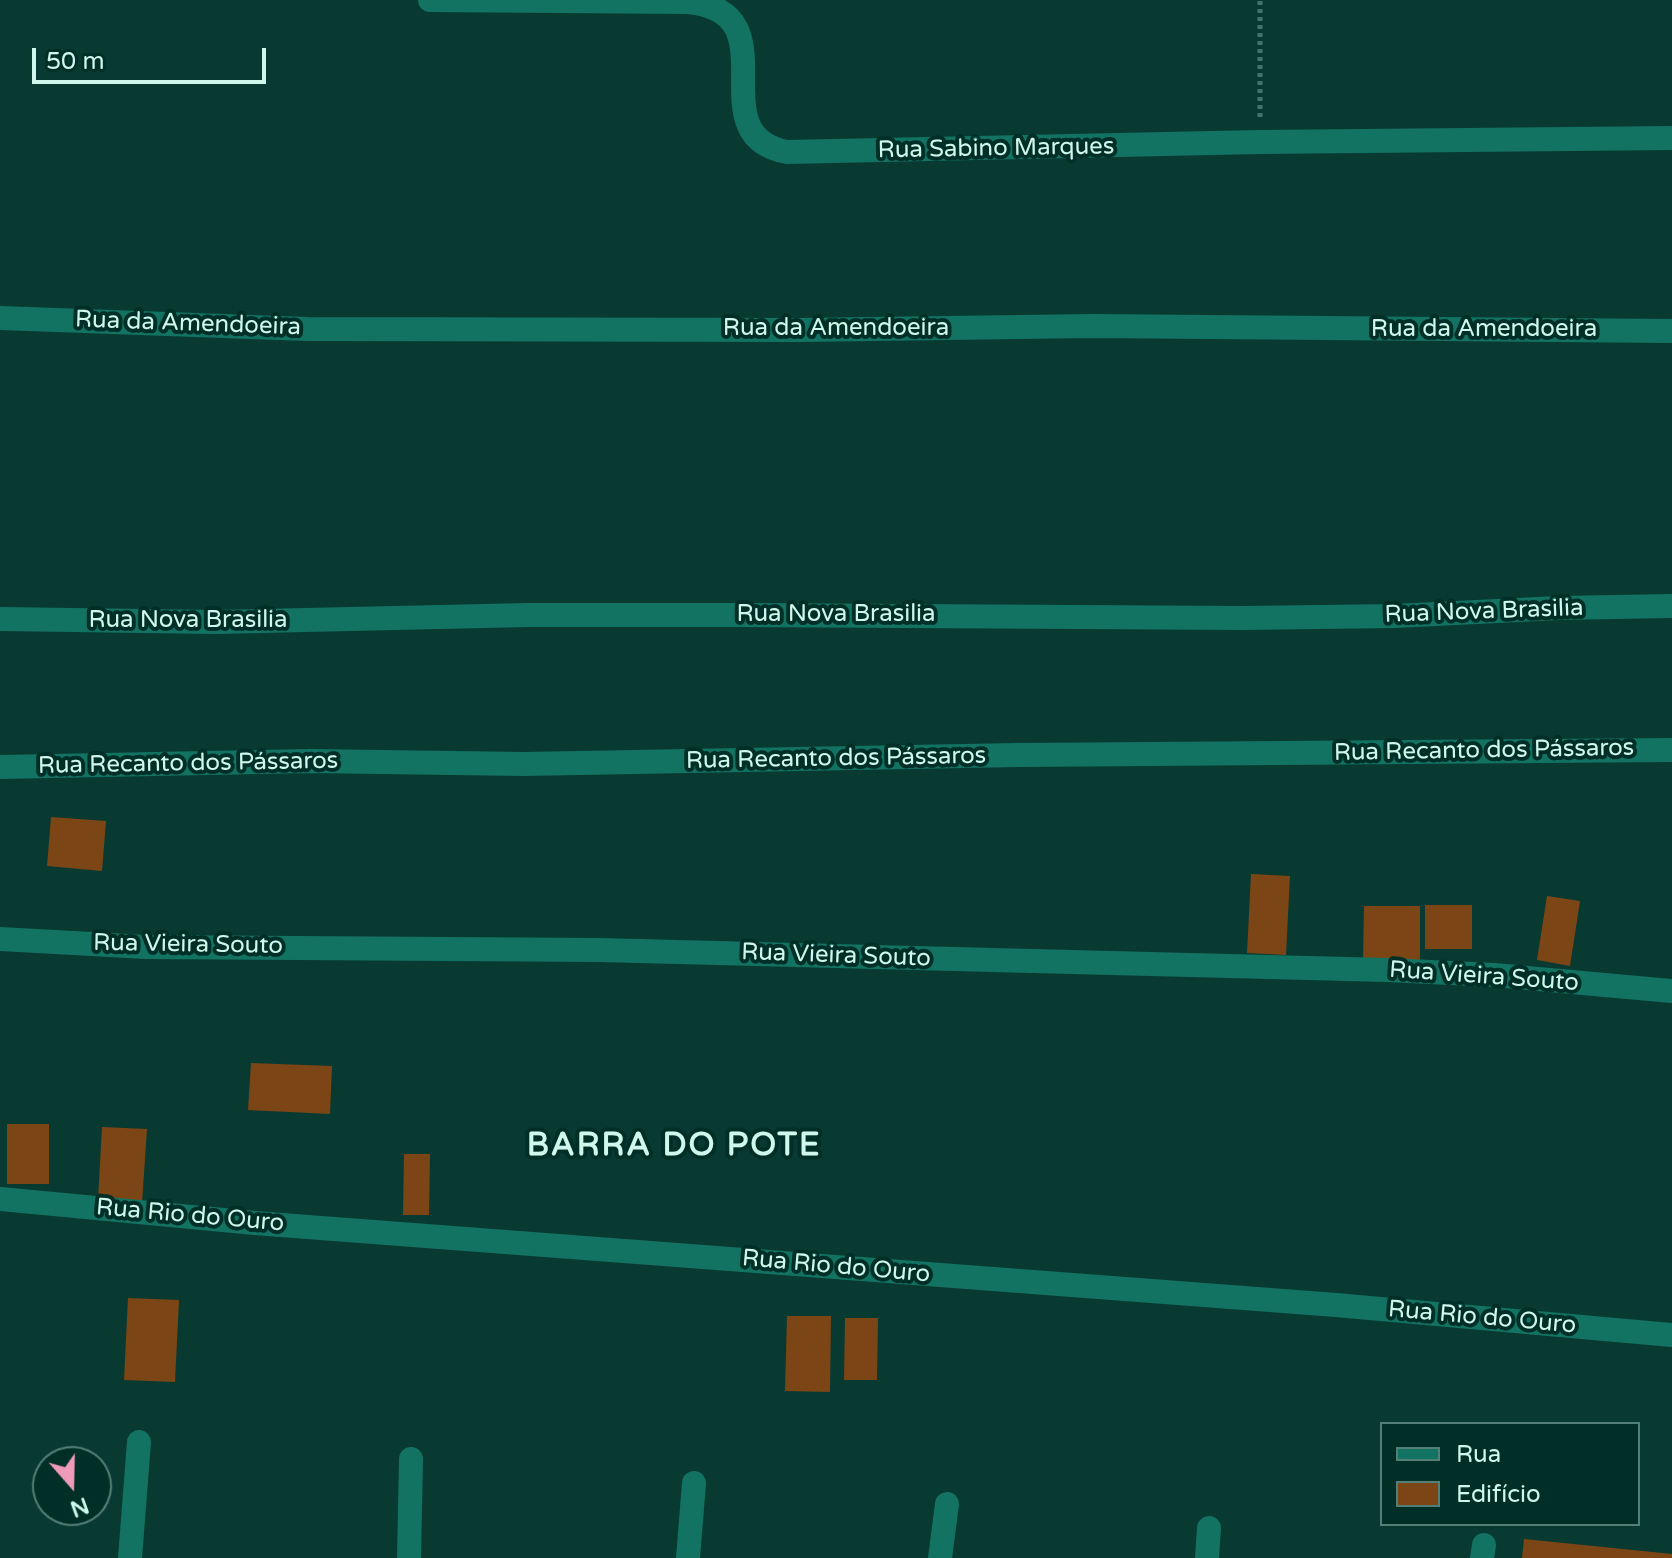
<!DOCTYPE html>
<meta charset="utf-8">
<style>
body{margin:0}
#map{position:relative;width:1672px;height:1558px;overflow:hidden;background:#093a31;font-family:"Varela Round",sans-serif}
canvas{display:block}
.legend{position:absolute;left:1380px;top:1422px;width:260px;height:104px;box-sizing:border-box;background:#002f27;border:2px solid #537f76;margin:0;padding:10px 14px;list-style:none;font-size:24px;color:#cff7ec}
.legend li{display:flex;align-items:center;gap:16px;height:40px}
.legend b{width:40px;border:2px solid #537f76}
.north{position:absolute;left:32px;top:1446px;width:80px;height:80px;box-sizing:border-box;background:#002f27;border:2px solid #537f76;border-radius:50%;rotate:160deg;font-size:22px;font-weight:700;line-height:32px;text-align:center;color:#cff7ec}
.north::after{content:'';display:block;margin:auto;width:28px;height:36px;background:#ef9ab8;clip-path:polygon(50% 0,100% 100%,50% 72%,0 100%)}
.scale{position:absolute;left:32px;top:48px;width:234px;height:36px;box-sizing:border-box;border:4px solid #cff7ec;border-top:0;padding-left:10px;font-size:24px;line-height:28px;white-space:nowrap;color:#cff7ec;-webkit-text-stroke:6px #002f27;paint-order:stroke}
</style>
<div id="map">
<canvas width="1672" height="1558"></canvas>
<ul class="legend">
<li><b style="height:10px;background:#137363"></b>Rua</li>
<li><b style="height:22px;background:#7c4515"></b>Edifício</li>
</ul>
<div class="north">N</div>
<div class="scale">50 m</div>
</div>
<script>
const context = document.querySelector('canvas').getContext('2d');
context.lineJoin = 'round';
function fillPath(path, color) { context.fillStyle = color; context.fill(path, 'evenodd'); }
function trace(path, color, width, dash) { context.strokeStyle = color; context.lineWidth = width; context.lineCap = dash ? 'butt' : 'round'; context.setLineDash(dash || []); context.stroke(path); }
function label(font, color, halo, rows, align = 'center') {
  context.font = font + ' "Varela Round",sans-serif'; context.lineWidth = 8; context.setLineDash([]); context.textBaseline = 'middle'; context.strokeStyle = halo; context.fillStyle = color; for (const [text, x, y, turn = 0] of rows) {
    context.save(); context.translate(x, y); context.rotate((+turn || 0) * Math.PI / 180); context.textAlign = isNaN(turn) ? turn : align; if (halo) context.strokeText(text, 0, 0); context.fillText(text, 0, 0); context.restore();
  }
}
fillPath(new Path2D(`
 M51,817L106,821L102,871L47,866Z
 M1251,874L1290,876L1286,955L1247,953Z
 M1547,896L1580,901L1570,966L1537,960Z
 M1425,905H1472V949H1425Z
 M1364,906H1420V962L1363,961Z
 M251,1063L332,1066L330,1114L248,1110Z
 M7,1124H49V1184H7Z
 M102,1127L147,1129L142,1203L98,1200Z
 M404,1154H430L429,1215H403Z
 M128,1298L179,1300L175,1382L124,1380Z
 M787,1316H831L830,1392L785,1391Z
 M845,1318H878L877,1380H844Z
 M1524,1539L1672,1554V1558H1522Z`), '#7c4515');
trace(new Path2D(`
 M1260,117V0`), '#45736a', 5, [4, 4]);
trace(new Path2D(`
 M430,0L688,2C795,12 695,135 787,152L1260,142L1672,138
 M0,318L307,329L799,330L1093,326L1672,331
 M0,619L216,622L529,615H742L1243,618L1394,616L1559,608L1672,606
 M0,767L310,761L524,764L1019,755L1672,750
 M0,939L146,947L599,950L1387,970L1494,975L1672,991
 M0,1199L255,1223L1336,1305L1672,1335
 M130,1558L139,1442
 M409,1558L411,1459
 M688,1558L694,1483
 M940,1558L947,1504
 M1207,1558L1209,1528
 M1482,1558L1484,1545`), '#137363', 24);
label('24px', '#cff7ec', '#002f27', [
 ["Rua Sabino Marques",996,149,-1],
 ["Rua da Amendoeira",188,324,2],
 ["Rua da Amendoeira",836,329],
 ["Rua da Amendoeira",1484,330],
 ["Rua Nova Brasilia",1484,612,-2],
 ["Rua Nova Brasilia",836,615],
 ["Rua Nova Brasilia",188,621],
 ["Rua Recanto dos Pássaros",1484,751,-1],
 ["Rua Recanto dos Pássaros",836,759,-1],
 ["Rua Recanto dos Pássaros",188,764,-1],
 ["Rua Vieira Souto",188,945,1],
 ["Rua Vieira Souto",836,956,2],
 ["Rua Vieira Souto",1484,977,4],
 ["Rua Rio do Ouro",190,1216,5],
 ["Rua Rio do Ouro",836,1267,5],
 ["Rua Rio do Ouro",1482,1318,5]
]);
context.letterSpacing = '2px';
label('bold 32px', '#cff7ec', '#002f27', [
 ["BARRA DO POTE",674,1147]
]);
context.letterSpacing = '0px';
</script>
